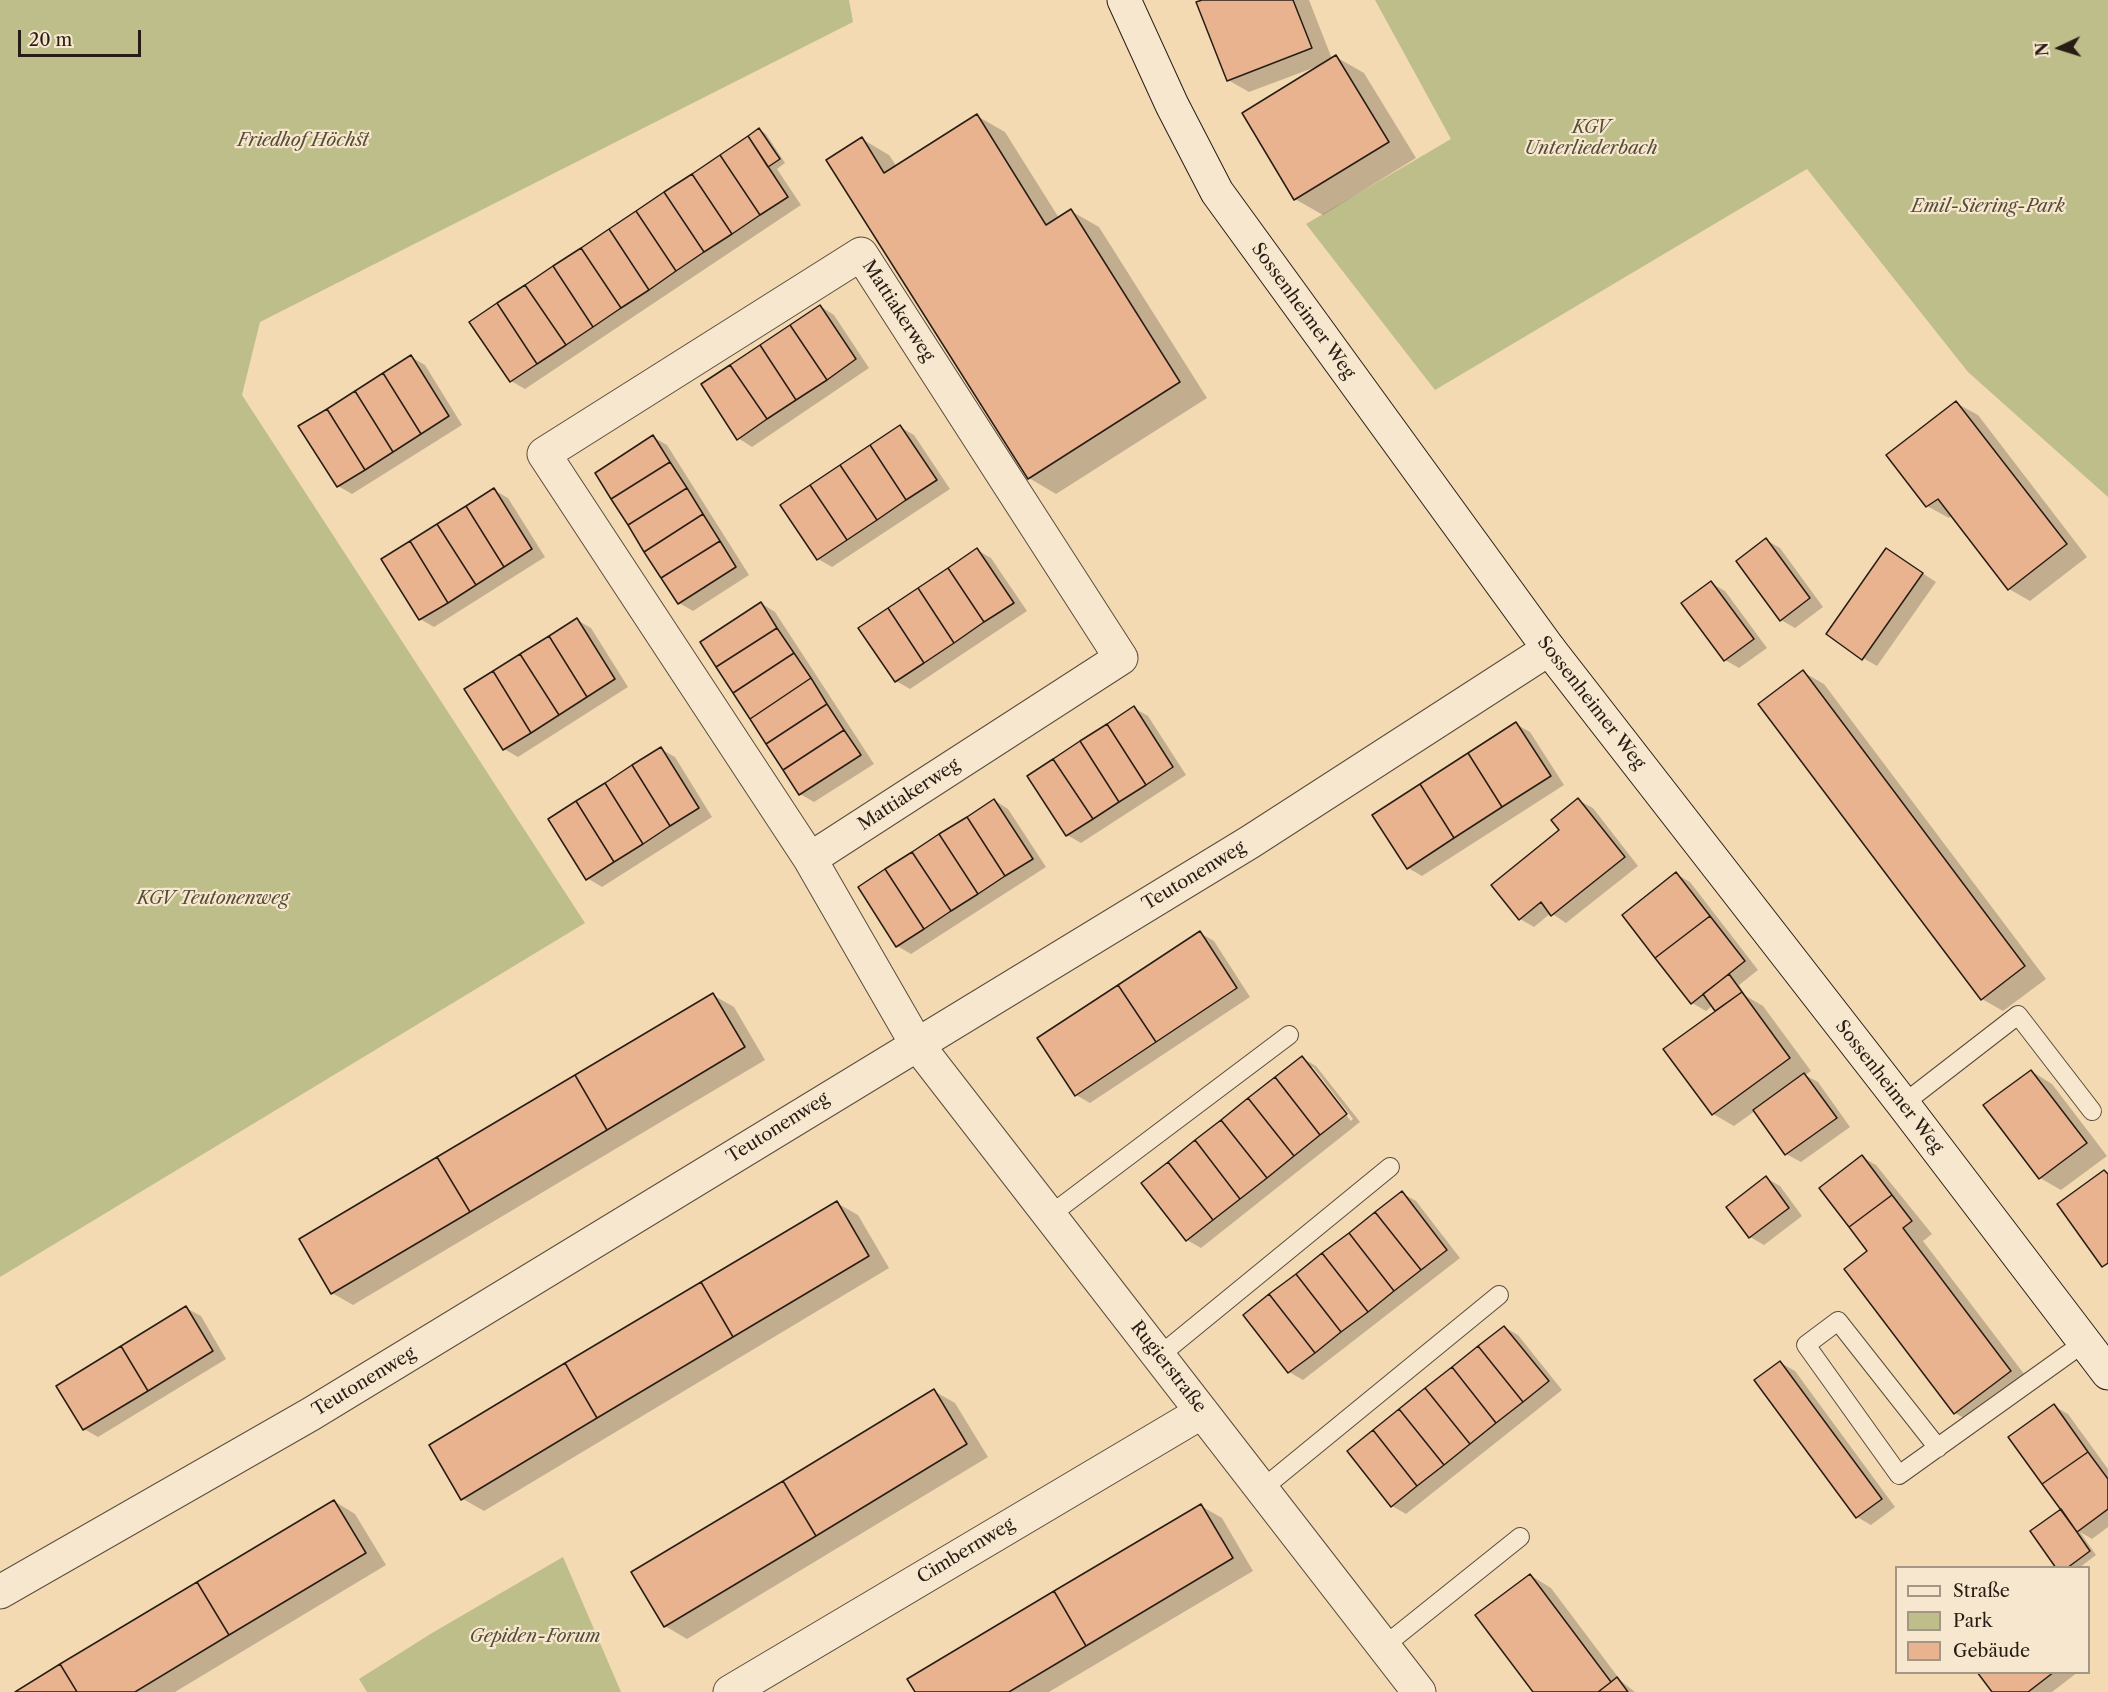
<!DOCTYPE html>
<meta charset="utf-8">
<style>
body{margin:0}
#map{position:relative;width:2108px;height:1692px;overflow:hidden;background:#f3dab3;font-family:"Libre Caslon Text",serif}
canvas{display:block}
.legend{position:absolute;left:1895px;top:1566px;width:195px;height:108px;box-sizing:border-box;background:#f7e7ce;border:2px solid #a49684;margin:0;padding:8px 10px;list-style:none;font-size:18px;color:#271d15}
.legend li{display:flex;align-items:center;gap:12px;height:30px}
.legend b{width:30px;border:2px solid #a49684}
.north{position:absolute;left:2030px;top:18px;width:60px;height:60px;-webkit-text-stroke:4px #f7e7ce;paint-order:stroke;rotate:266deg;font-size:16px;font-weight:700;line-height:24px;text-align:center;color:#271d15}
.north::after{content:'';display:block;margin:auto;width:21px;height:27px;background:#271d15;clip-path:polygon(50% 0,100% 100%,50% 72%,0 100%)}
.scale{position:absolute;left:18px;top:30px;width:123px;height:27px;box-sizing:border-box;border:3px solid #271d15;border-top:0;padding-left:8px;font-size:18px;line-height:21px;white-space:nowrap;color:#271d15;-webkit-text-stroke:4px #f7e7ce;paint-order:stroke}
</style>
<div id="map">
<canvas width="2108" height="1692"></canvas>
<ul class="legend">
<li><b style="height:8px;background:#f7e7ce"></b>Straße</li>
<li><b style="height:16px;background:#bebe8a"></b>Park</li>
<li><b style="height:16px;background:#e9b38f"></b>Gebäude</li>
</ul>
<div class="north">N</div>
<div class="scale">20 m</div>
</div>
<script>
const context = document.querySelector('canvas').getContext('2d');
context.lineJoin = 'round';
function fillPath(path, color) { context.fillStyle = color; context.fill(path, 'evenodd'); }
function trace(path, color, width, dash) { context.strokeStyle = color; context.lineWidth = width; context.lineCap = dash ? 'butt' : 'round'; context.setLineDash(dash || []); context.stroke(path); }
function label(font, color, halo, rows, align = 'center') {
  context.font = font + ' "Libre Caslon Text",serif'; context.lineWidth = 4.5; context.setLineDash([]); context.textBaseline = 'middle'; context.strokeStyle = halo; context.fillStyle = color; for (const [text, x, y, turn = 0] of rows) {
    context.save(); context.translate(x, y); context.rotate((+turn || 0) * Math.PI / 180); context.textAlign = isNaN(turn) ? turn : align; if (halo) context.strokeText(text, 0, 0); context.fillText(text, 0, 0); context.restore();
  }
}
fillPath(new Path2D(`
 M0,0H849L853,22L260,322L242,395L585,923L0,1277Z
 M1375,0H2108V497L1968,372L1807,169L1435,390L1306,224L1451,139Z
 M563,1557L621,1692H367L359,1679L432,1633Z`), '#bebe8a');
fillPath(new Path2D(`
 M1206,0H1309L1332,59L1336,57L1364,73L1416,158L1323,215L1295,199L1321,65L1249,92L1228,80Z
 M977,116L1005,132L1059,218L1071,211L1099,227L1207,398L1056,494L1029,478L862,139L889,155L897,167Z
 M760,130L766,134L785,163L777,169L801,205L525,389L511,381Z
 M820,306L834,315L869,368L752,447L738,438Z
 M411,357L425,365L462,425L352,494L338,486Z
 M1956,403L1978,415L2087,557L2030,601L2009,589L1952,515L1949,518L1927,506L1888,455Z
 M900,427L914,435L950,489L832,567L818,559Z
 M653,437L667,445L749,575L693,611L679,603Z
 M494,490L508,498L545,557L434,627L420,619Z
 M1766,540L1780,548L1823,607L1795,628L1781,620Z
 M977,550L991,558L1027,611L910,689L896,681Z
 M1887,550L1936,582L1877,666L1863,658Z
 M1711,583L1725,591L1767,648L1739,668L1725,660Z
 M761,603L775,612L874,764L814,802L800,794L702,642Z
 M577,620L591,628L628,687L518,757L504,749Z
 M1803,672L1824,684L2046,979L2003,1011L1982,999Z
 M1134,708L1148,716L1186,775L1081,843L1067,835Z
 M1516,724L1530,732L1564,785L1422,876L1408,868Z
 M661,749L675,757L712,817L602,887L587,878Z
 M994,800L1008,809L1046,867L911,954L897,946Z
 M1578,800L1593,808L1638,866L1566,923L1551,913L1534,927L1520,919Z
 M1676,874L1690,882L1758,970L1739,985L1746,996L1763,1006L1811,1071L1805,1075L1818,1082L1850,1127L1801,1162L1786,1154L1755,1111L1734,1126L1713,1114L1718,1011L1713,1005L1706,1011L1692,1003Z
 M1200,933L1214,941L1250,997L1090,1103L1076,1095Z
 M713,995L734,1007L765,1060L353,1305L332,1293Z
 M1302,1058L1316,1066L1360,1122L1201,1248L1187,1240ZM1309,1067H1313L1353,1119L1351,1121Z
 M2031,1071L2052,1084L2107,1156L2061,1190L2040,1178Z
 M1862,1157L1876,1165L1932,1234L1923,1241L2031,1383L1976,1425L1955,1413Z
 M1766,1178L1780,1186L1802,1216L1764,1245L1750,1237L1728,1207Z
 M1402,1193L1416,1201L1460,1258L1303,1380L1289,1372L1245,1316Z
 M837,1203L858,1215L889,1268L484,1511L463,1499Z
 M186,1308L201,1316L226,1359L98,1437L84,1429Z
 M1504,1327L1518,1335L1562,1390L1406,1514L1392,1506Z
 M1781,1363L1795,1371L1895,1507L1871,1525L1857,1517Z
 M934,1391L955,1403L988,1457L687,1639L665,1626L633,1573Z
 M2054,1406L2068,1414L2108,1469V1527L2092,1539L2080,1532L2096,1555L2079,1568H2058L2062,1510Z
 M334,1501L355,1514L386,1565L175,1692H18Z
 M1201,1506L1222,1518L1253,1571L1049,1692H917Z
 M1530,1575L1551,1588L1621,1681L1635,1692H1535Z
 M1979,1672H2078L2052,1692H1994Z`), '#0003');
const building = new Path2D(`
 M1202,0H1293L1312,48L1227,81L1196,2Z
 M1336,55L1389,142L1294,200L1242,113Z
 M977,114L1046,225L1071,209L1180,382L1028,479L826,160L862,137L884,173Z
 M759,128L780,159L768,167L748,136Z
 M748,136L788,197L760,215L720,155Z
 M720,155L760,215L732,234L692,174Z
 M692,174L732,234L704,252L664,192Z
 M664,192L704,252L676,271L636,211Z
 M636,211L676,271L649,290L609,229Z
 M609,229L649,290L621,308L581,248Z
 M581,248L621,308L593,327L553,266Z
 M553,266L593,327L566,345L525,285Z
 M525,285L566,345L537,364L497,303Z
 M497,303L537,364L510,382L469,322Z
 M820,305L856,359L827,380L790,325Z
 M790,325L827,380L796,400L760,345Z
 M760,345L796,400L767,419L730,365Z
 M411,355L449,416L421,434L383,373Z
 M730,365L767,419L737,440L701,384Z
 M383,373L421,434L393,452L355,391Z
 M355,391L393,452L365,470L327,409Z
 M1956,401L2067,544L2008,590L1938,499L1926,507L1886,455Z
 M327,409L365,470L337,487L298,426Z
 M900,425L937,480L906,500L870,445Z
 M653,435L670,462L611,499L595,473Z
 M870,445L906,500L877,520L840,465Z
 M670,462L687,488L628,525L611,499Z
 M840,465L877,520L847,540L810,485Z
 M810,485L847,540L817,560L780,505Z
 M494,488L532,549L504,567L466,506Z
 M687,488L703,514L644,552L628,525Z
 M466,506L504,567L476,585L437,524Z
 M703,514L720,541L661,578L644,552Z
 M437,524L476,585L448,603L410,541Z
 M1766,538L1810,598L1780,621L1736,561Z
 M410,541L448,603L419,620L381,559Z
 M720,541L736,567L678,604L661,578Z
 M977,548L1014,603L984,622L948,568Z
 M1886,548L1923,573L1862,660L1826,634Z
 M948,568L984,622L954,643L918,588Z
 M1711,581L1754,639L1724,661L1681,603Z
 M918,588L954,643L924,663L888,608Z
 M761,602L777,628L716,667L700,642Z
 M888,608L924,663L895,682L858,628Z
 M577,618L615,679L587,697L549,636Z
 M777,628L794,653L733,693L716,667Z
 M549,636L587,697L559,715L520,654Z
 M794,653L811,678L750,719L733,693Z
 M520,654L559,715L531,733L493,671Z
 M1803,670L2025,966L1981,1000L1758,704Z
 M493,671L531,733L503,750L464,689Z
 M811,678L827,704L766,744L750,719Z
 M827,704L844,730L783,770L766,744Z
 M1134,706L1173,767L1146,785L1107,724Z
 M1516,722L1551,776L1502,807L1468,753Z
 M1107,724L1146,785L1119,802L1080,741Z
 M844,730L861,755L799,795L783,770Z
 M1080,741L1119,802L1093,819L1053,759Z
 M661,747L699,808L670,826L632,765Z
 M1468,753L1502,807L1454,838L1420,784Z
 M1053,759L1093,819L1066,836L1027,776Z
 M632,765L670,826L643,844L605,783Z
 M605,783L643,844L614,862L576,801Z
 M1420,784L1454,838L1407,869L1372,815Z
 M1578,798L1625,857L1551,916L1541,902L1519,920L1491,885L1559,830L1551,820Z
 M994,799L1033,859L1005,876L967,817Z
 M576,801L614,862L586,880L548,819Z
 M967,817L1005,876L978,894L939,834Z
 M939,834L978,894L951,911L912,852Z
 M912,852L951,911L924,929L885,869Z
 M885,869L924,929L896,947L858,887Z
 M1676,872L1710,916L1655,958L1622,915Z
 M1710,916L1745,961L1691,1004L1655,958Z
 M1200,931L1237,988L1156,1042L1118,985Z
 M1729,974L1742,992L1715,1011L1703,994Z
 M1118,985L1156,1042L1075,1096L1037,1038Z
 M1742,992L1790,1058L1712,1115L1663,1049Z
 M713,993L745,1047L607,1130L575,1075Z
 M1302,1056L1347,1114L1320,1135L1275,1077Z
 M2031,1070L2087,1143L2039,1179L1983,1105Z
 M1804,1073L1837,1118L1785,1155L1753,1110Z
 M575,1075L607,1130L470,1212L437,1157Z
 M1275,1077L1320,1135L1294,1156L1248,1098Z
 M1248,1098L1294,1156L1267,1178L1221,1120Z
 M1221,1120L1267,1178L1240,1199L1195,1140Z
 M1195,1140L1240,1199L1213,1220L1168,1162Z
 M1862,1155L1892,1195L1849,1227L1819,1188Z
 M437,1157L470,1212L331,1294L299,1239Z
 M1168,1162L1213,1220L1186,1241L1141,1183Z
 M2104,1170L2108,1174V1263L2102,1267L2057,1204Z
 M1766,1176L1789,1208L1749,1238L1726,1207Z
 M1402,1191L1447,1250L1421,1270L1375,1212Z
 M1892,1195L1912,1221L1903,1228L2011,1371L1954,1414L1844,1269L1867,1251L1849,1227Z
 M837,1201L869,1256L733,1337L701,1282Z
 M1375,1212L1421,1270L1394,1291L1349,1233Z
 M1349,1233L1394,1291L1368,1312L1322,1253Z
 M1322,1253L1368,1312L1341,1332L1296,1274Z
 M1296,1274L1341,1332L1315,1353L1269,1294Z
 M701,1282L733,1337L597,1418L565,1363Z
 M1269,1294L1315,1353L1288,1373L1243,1315Z
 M186,1306L213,1351L148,1391L121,1346Z
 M1504,1326L1549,1381L1523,1402L1478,1346Z
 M121,1346L148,1391L83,1430L56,1386Z
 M1478,1346L1523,1402L1496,1423L1452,1367Z
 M1780,1361L1882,1499L1856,1518L1754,1380Z
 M565,1363L597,1418L461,1500L429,1445Z
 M1452,1367L1496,1423L1470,1444L1425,1388Z
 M1425,1388L1470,1444L1444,1465L1399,1409Z
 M934,1389L967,1444L816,1536L783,1481Z
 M2054,1404L2088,1452L2042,1484L2008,1437Z
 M1399,1409L1444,1465L1417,1486L1373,1430Z
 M1373,1430L1417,1486L1391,1507L1347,1451Z
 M2088,1452L2108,1479V1509L2077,1532L2042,1484Z
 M783,1481L816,1536L664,1627L631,1572Z
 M334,1500L366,1553L229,1635L197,1582Z
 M1201,1504L1233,1558L1086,1646L1054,1591Z
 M2061,1509L2090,1551L2067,1568H2056L2030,1531Z
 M1530,1574L1611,1682L1598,1692H1533L1475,1615Z
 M197,1582L229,1635L135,1692H77L60,1664Z
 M1054,1591L1086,1646L1009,1692H915L907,1679Z
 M60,1664L77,1692H15Z
 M1977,1672H2054L2028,1692H1992Z
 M1617,1677L1628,1692H1598L1611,1682Z`);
fillPath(building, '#e9b38f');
trace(building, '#271d15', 1.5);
const lane = new Path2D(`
 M1903,1104L2018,1015L2092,1111
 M1050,1215L1289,1035
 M1159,1356L1390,1167
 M1938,1448L1838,1321L1806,1345L1899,1475L2085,1342
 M1262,1489L1499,1295
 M1384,1646L1520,1537`);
const street = new Path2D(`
 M810,859L1121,658L861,254L544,454L810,859L916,1043L1419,1692
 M0,1592L311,1414L1250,842L1549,649
 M730,1692L1202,1412`);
const secondary = new Path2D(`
 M1124,0L1172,105L1217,192L1549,649L1903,1104L2108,1373`);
trace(lane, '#5a4c3c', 20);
trace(street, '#5a4c3c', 35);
trace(secondary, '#271d15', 35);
trace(lane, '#f7e7ce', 18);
trace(street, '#f7e7ce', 33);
trace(secondary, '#f7e7ce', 33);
label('italic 18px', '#544d38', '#f7e7ce', [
 ["KGV",1591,128],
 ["Unterliederbach",1591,149],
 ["Friedhof Höchst",303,141],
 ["Emil-Siering-Park",1988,207],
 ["KGV Teutonenweg",213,899],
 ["Gepiden-Forum",535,1637]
]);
label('18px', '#271d15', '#f7e7ce', [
 ["Mattiakerweg",898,311,57],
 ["Sossenheimer Weg",1303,311,54],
 ["Sossenheimer Weg",1591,703,52],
 ["Mattiakerweg",909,795,-33],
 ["Teutonenweg",1194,876,-31],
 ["Sossenheimer Weg",1889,1087,52],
 ["Teutonenweg",778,1128,-32],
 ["Rugierstraße",1168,1367,52],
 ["Teutonenweg",364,1382,-31],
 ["Cimbernweg",966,1551,-31]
]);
</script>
